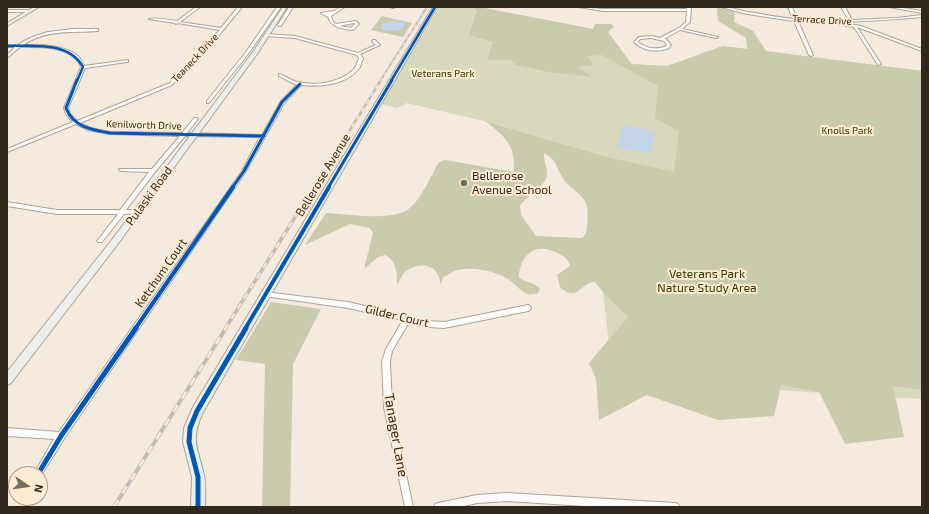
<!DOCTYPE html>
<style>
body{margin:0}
#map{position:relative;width:929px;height:514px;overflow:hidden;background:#f4eadd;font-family:"Exo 2",sans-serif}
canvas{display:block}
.frame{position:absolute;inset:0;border:8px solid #31281d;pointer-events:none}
.north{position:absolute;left:8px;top:466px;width:40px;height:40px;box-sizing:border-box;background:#feebd3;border:1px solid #ac9d8a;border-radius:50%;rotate:103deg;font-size:11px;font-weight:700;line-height:16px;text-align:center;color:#31281d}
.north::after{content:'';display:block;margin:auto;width:14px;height:18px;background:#756c60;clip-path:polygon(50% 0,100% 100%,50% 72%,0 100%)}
</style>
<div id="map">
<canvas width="929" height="514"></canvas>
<div class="frame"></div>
<div class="north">N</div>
</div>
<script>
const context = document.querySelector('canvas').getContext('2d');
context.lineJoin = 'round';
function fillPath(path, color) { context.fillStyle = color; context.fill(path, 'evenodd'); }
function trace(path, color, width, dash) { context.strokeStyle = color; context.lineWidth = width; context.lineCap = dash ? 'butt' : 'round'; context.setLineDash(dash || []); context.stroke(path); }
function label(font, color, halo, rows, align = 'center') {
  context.font = font + ' "Exo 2",sans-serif'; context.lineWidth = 4; context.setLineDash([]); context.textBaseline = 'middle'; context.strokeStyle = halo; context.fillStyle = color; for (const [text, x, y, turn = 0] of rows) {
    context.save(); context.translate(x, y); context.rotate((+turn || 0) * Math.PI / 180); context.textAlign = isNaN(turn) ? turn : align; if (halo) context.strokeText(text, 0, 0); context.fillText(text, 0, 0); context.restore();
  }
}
fillPath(new Path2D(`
 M439,7H479L608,32L632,64L667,66L723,46L922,71V399L613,380L587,152L496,124L407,103L397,108L382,104Z`), '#d8d8bc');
fillPath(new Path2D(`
 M470,7H479L593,29L595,24H611L614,27L608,32L631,64L667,66L723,46L747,49L746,38L718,21L717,7L735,12L734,22L753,31L766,51L922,71V390L893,386L904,437L845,444L819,392L781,385L774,416L718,420L647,395L599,420L596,379L589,363L628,317L604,293L595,282C580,282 578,304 560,287L557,275L570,266C568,259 564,256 557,253C536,242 520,254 519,277C524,283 534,281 540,289L538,293C525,298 521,289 512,282C499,271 473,266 457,270C453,271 448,275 443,277L441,285C440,281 439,276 437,273C429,261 411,265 403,274C401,277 399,282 397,285C397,273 397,261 385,255L378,257L364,269L373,233L370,228L350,224L305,245L326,213C347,214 397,223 412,206C422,197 432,174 439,162L445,160L514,172C516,146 505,136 485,121L603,156L674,172L679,131L655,118L658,86L602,55L587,56L594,65L577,67L593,77L549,72L516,65L510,60H487L493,42L469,35L477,10ZM544,153C558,162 555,164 562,177C575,197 591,191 587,224C587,229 587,234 582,238L536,236L521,215L520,206C526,196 547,185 547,175C548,168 543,160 544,153Z
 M382,16L412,23L403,37L371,30Z
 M271,302L321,309L293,364L290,507H262L265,364L236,360Z`), '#cacaad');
fillPath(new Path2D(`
 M394,21L405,23V25L400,30L390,31L381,29L383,23Z
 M623,125L655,131L650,153L617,147Z`), '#c4d4ea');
const street = new Path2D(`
 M196,7H200L180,22L221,28L238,7H242L220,34L172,85L80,123L91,128L110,132L182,133L194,118H196L198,119L187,133L262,135L281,101L297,85L288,81L279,76V74C285,75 291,81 298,82C315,86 339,83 352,71C356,68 357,63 359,58L357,55L295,38L267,36H266V34L295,36L358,53L376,45L372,41L373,40H375L380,45L360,54L363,58C362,61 361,64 360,67C348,85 320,87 301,85L284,103L246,171L64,439L40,477V474H34L54,439L7,436V428L59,432L242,171L260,137L185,136L155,172L126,210H137L140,212L139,213L124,214L102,242H98L97,241L98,240L118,214H57L7,206V202L57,210H120L149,172L121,171L119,170V169H152L180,136L110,134L88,130L76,124L7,152V149L73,122L66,114L64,108L81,67C80,64 78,61 76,59C62,45 37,47 20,47L7,58V55L15,47H7V45H18L24,41L35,36L48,32L73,29H98V31C72,33 46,29 23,45C40,45 65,44 79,57C81,60 83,63 84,66L128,60V62H127L85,68L68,108L70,114L77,121L170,83L220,30L178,23L176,24L175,23L149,19C157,17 168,20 177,21Z
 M277,7H281L248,54L209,103H207V101L246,52Z
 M289,7H293L281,26H279L278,25Z
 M341,7H345L331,16L333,22L336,24L356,21L359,24L353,30L345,29L337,27L331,23L328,17L321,13L334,11ZM354,23L355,24L351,28L339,26Z
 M390,7H395L393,8Z
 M579,7L603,9H687V7H691L690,22L682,29L718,37L716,38L680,30L664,39H666L671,45L669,48C657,53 643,51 634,42L639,37L651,36L660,38L679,28L686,22L687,11H603ZM651,38L664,41L667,45V46C657,50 646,49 638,42L640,39Z
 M721,7C731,7 740,11 749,12C764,15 779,17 793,19L788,7H792L797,19L849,20L841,7H845L852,20L897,18L922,15V17C880,21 839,23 798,21L813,55L811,56L809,55L794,21L747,14Z
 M889,7H897L922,11V13Z
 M7,10H30L32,11L30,12H7Z
 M843,23L861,26L922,49V51L857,27L881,64L878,65L854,27L843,25Z
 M262,292H264L348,302L429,321L444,322L528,305L530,306L531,308L530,310L528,311L444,328L429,327L409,322L392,351L390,361L392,407L413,507H405L384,407L382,361L386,349L403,320L348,308L264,296H262L261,294Z
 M507,493L675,503L678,504L679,507H600L507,501L477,503L460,507H434L435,504L438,503L477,495Z`);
const secondary = new Path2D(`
 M34,7H39L7,26V23Z
 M283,7H287L257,54L117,245L11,383L7,385V372L111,241L253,52Z
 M433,7H437L202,414C190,442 198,448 204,475C206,485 205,497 205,507H191L192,477L183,442L184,428L193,407Z`);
trace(street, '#aba398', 2);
trace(secondary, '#aba398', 2);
fillPath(street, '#fdfcfa');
fillPath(secondary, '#ecefec');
const railFar3 = new Path2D(`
 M380,81L427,7`);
const railFar2 = new Path2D(`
 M314,188L381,80`);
const railFar1 = new Path2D(`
 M225,329L314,187`);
const rail = new Path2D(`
 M114,507L226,328`);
trace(railFar3, '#c1beba', 2);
trace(railFar2, '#c1beba', 2.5);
trace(railFar1, '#c1beba', 3.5);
trace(rail, '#c1beba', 4);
trace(railFar3, '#feebd3', 1, [3.5]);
trace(railFar2, '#feebd3', 1.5, [4.5]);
trace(railFar1, '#feebd3', 2, [6]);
trace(rail, '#feebd3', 2.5, [8]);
trace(new Path2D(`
 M7,46C32,46 69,41 83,67L77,81
 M391,81L435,7`), '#0057b8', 2.5);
trace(new Path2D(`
 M77,80L66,108C73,127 92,130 110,133L264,136
 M232,188L244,171L282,102L300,84
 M328,188L392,80`), '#0057b8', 3);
trace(new Path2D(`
 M135,329L233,187
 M245,329L329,187`), '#0057b8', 4);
trace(new Path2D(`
 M38,474L61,436L136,328
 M198,507V477L189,442L190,428L197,411L246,328`), '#0057b8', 5);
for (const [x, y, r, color] of [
 [464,183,4,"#756c60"]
]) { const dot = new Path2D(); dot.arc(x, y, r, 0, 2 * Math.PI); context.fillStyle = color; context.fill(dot); trace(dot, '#feebd3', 1.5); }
label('10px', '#31281d', '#feebd3', [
 ["Terrace Drive",822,20,3],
 ["Teaneck Drive",195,58,-47],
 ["Kenilworth Drive",144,125,2]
]);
label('10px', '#2f3501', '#feebd3', [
 ["Veterans Park",443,74],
 ["Knolls Park",847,131]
]);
label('12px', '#31281d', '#feebd3', [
 ["Bellerose Avenue",323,175,-59],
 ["Pulaski Road",149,196,-54],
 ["Ketchum Court",161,273,-55],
 ["Gilder Court",397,316,13]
]);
label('12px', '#31281d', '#feebd3', [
 ["Bellerose",472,176],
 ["Avenue School",472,190]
], 'left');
label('12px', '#2f3501', '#feebd3', [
 ["Veterans Park",707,274],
 ["Nature Study Area",707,288]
]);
label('14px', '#31281d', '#feebd3', [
 ["Tanager Lane",396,435,80]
]);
</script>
